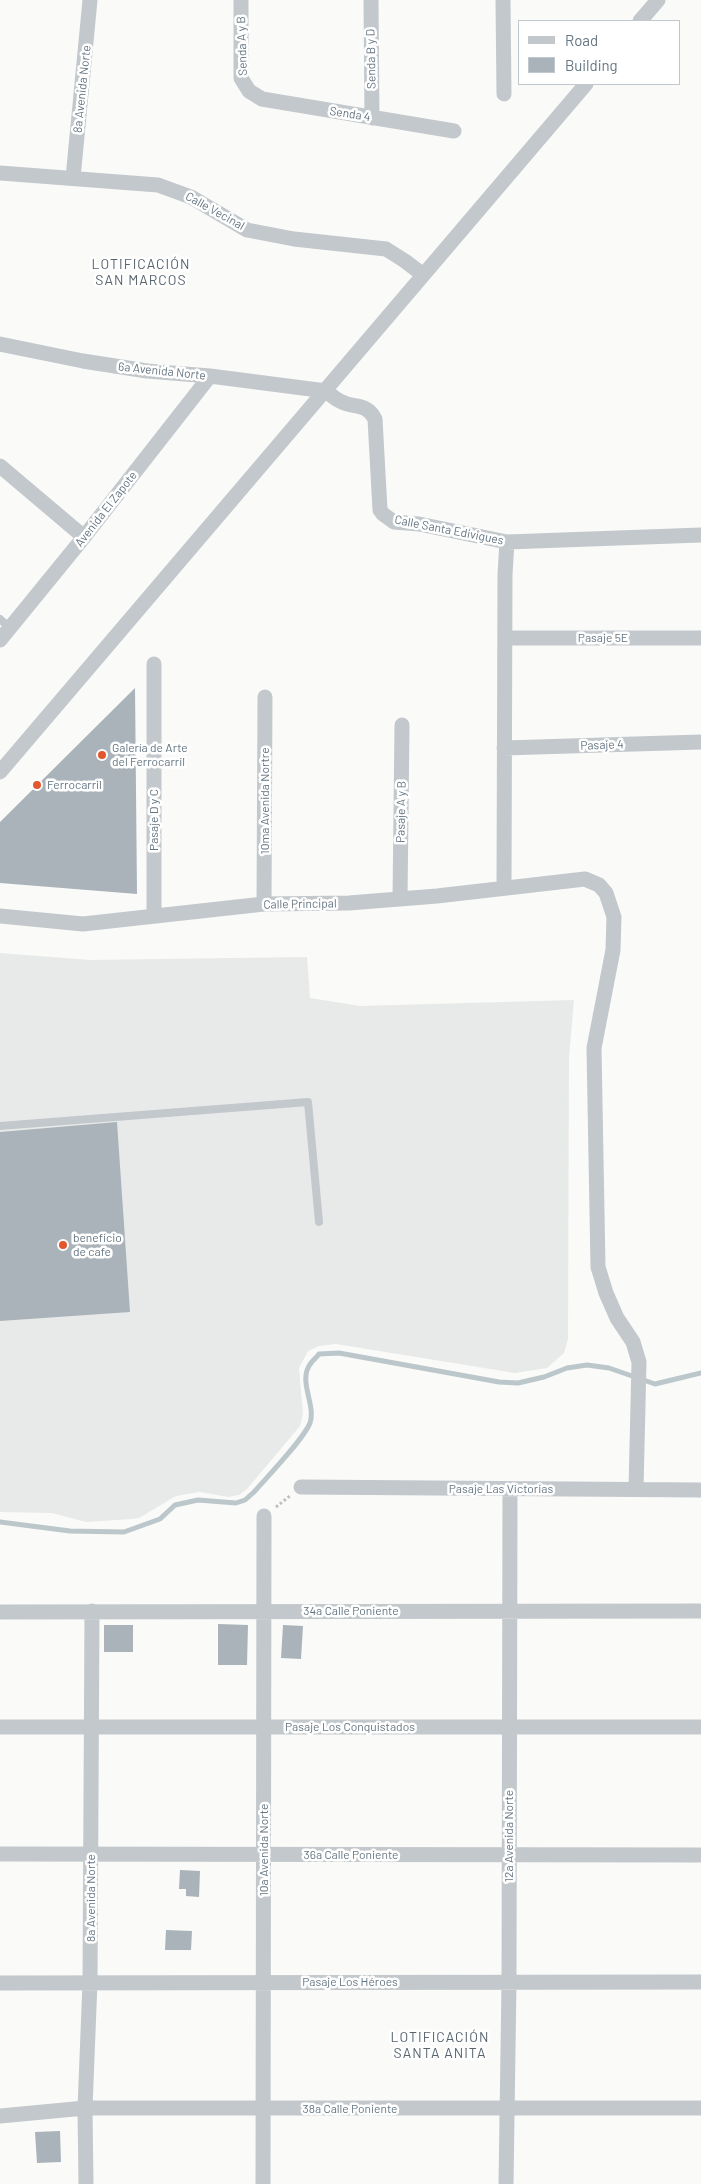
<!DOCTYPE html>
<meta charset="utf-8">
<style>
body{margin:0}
#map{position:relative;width:701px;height:2184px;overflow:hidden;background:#fafaf8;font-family:Barlow,sans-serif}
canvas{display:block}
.legend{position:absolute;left:518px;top:20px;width:162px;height:65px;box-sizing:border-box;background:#fff;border:1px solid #c1c8cd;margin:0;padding:6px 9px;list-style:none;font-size:15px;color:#657683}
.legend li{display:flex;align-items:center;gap:10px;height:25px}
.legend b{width:25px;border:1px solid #c1c8cd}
</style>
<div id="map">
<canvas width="701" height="2184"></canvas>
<ul class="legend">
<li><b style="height:6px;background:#c3c8cc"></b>Road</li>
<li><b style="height:14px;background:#aab3b9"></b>Building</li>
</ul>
</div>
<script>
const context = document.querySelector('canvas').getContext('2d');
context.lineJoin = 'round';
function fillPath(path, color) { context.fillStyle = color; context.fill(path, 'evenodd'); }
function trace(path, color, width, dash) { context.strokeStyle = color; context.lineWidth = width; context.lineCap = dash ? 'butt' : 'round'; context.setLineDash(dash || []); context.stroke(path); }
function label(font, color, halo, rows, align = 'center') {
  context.font = font + ' Barlow,sans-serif'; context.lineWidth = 5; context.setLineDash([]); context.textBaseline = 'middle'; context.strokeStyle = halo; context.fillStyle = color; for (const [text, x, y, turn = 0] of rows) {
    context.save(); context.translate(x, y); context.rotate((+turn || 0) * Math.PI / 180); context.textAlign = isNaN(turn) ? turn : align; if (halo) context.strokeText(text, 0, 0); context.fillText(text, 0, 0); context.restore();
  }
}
fillPath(new Path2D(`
 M0,953L90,960L307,957L310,998L360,1006L574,1000L569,1058L568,1339L564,1353L547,1368L515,1373L336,1344L319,1346L308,1351L299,1368L303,1414L300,1426L247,1489L239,1495L228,1497L200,1492L176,1496L139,1518L132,1519L86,1522L52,1513L0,1512Z`), '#e8e9e9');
trace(new Path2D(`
 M0,1522L70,1531L124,1532L160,1519L175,1505L198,1500L236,1503L245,1500L254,1492C268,1476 303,1440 310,1423C316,1405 299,1383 309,1366C311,1362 316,1358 319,1354L339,1353L499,1382L518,1383L544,1377L567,1368L587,1365L609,1368L655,1384L701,1373`), '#bbc7cb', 5);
fillPath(new Path2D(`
 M135,688L137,894L0,883V822Z
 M117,1122L130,1312L0,1321V1132Z
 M218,1624L248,1625L247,1665H218Z
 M104,1625H133V1652H104Z
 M283,1625L303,1626L301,1659L281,1658Z
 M180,1870L200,1871L199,1897L186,1896V1889H179Z
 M166,1930L192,1931L191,1950H165Z
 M60,2131L61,2162L37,2163L35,2132Z`), '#aab3b9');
trace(new Path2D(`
 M276,1507L291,1495`), '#bbbfc2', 3, [2.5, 2.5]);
trace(new Path2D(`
 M0,619L10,628
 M0,1126L308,1102L319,1222`), '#c3c8cc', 8);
trace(new Path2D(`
 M241,0V78L249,91L262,99L454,131
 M371,0L372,118
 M503,0L504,94
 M640,21L658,0
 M0,173L158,185L191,197L247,230L294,239L386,249L405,261L422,274
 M73,178L90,0
 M0,344L83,361L147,371L210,376L326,391C330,394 335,399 340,401C354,409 366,402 375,419L380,510L383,514L394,522L419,524L507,542L701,535
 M0,466L84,537
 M506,638H701
 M0,640L84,537L210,376
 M154,664V916
 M504,748L701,742
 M0,772L586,84
 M504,887L505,574L507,542
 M400,899L402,725
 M264,904L265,697
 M0,916L83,924L264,904L349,903L437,896L585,879L599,885L606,893L614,917L613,950L594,1048L598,1267L606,1293L617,1318L633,1342L639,1362L636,1489
 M301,1487L701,1490
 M0,1612L701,1611
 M0,1727H701
 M0,1854L701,1855
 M0,1983L701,1982
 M0,2116L85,2108H701
 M86,2184L85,2108L90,1982L92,1611
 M263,2184L264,1516
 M506,2184L509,1982L510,1489`), '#c3c8cc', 15);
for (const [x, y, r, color] of [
 [102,755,5,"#e4572e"],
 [37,785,5,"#e4572e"],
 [63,1245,5,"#e4572e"]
]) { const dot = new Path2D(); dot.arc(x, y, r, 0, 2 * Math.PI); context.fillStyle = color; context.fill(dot); trace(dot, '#fff', 2); }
label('12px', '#657683', '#fff', [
 ["Senda A y B",242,46,-92],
 ["Senda B y D",371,59,-91],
 ["8a Avenida Norte",82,89,-84],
 ["Senda 4",350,114,9],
 ["Calle Vecinal",215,211,29],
 ["6a Avenida Norte",162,371,6],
 ["Avenida El Zapote",106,509,-52],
 ["Calle Santa Edivigues",449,530,11],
 ["Pasaje 5E",603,638],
 ["Pasaje 4",602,745,-2],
 ["10ma Avenida Nortre",265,801,-90],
 ["Pasaje A y B",401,812,-89],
 ["Pasaje D y C",154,820,-90],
 ["Calle Principal",300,904,-1],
 ["Pasaje Las Victorias",501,1489],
 ["34a Calle Poniente",351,1611],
 ["Pasaje Los Conquistados",350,1727],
 ["12a Avenida Norte",509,1836,-90],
 ["10a Avenida Norte",264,1850,-90],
 ["36a Calle Poniente",351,1855],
 ["8a Avenida Norte",91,1898,-90],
 ["Pasaje Los Héroes",350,1982],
 ["38a Calle Poniente",350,2109]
]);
label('12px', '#657683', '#fff', [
 ["Galería de Arte",112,748],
 ["del Ferrocarril",112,762],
 ["Ferrocarril",47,785],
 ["beneficio",73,1238],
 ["de cafe",73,1252]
], 'left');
context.letterSpacing = '1px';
label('14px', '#57646e', '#fff', [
 ["LOTIFICACIÓN",141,264],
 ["SAN MARCOS",141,280],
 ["LOTIFICACIÓN",440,2037],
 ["SANTA ANITA",440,2053]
]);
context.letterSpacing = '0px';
</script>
